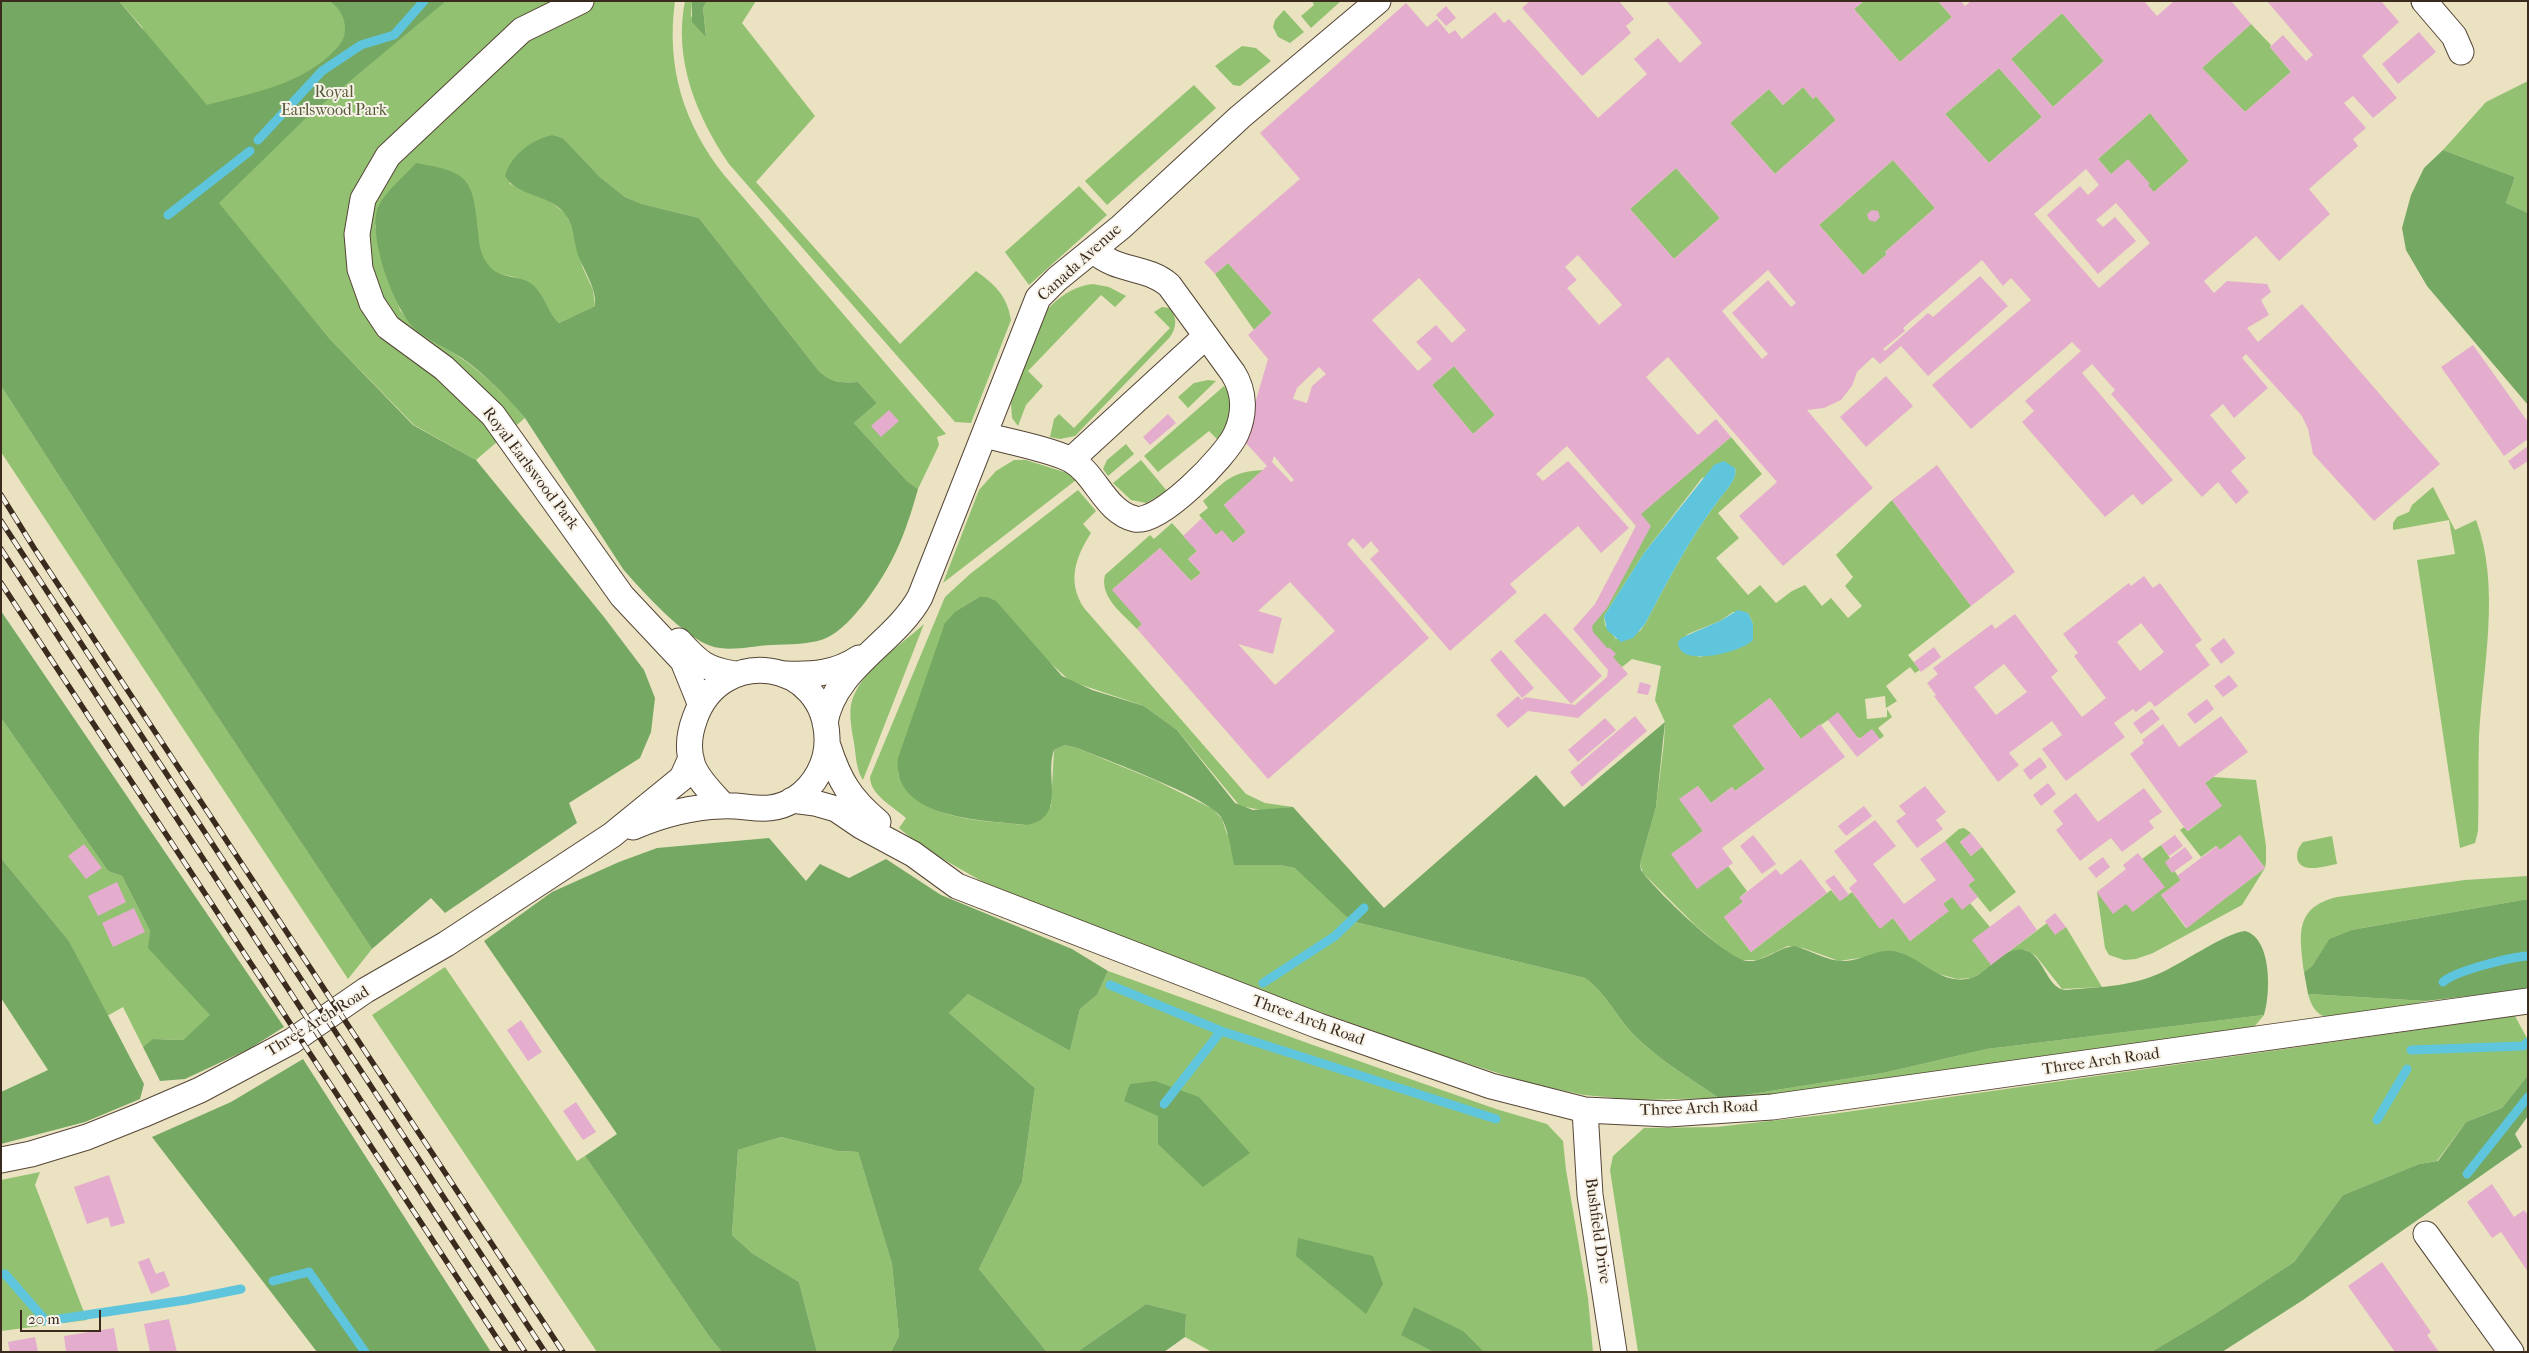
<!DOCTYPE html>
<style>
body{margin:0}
#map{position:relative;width:2529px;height:1353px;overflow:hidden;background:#eae2c1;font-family:"IM FELL French Canon",serif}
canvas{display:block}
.frame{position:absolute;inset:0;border:2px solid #3b2a1e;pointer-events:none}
.scale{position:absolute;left:20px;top:1310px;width:81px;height:22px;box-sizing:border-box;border:2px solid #3b2a1e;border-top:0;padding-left:6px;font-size:15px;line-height:18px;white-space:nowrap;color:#3b2a1e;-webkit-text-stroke:4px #f7f3e8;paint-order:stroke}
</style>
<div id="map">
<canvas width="2529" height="1353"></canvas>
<div class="frame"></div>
<div class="scale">20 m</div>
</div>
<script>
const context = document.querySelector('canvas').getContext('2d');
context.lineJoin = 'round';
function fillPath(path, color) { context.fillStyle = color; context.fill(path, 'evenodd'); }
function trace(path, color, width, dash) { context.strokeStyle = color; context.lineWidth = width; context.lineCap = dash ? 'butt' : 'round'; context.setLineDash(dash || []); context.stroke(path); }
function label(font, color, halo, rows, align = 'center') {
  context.font = font + ' "IM FELL French Canon",serif'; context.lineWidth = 4; context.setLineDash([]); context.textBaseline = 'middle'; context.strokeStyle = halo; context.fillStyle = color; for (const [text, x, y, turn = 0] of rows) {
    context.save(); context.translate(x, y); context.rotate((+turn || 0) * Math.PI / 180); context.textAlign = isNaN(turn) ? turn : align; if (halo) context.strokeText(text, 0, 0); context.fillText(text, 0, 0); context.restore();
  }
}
fillPath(new Path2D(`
 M119,1H675C666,66 683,123 724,175L946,434L937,437L939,445L918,489L907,481L854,423L877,403L858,382C841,383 831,383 818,370L699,218L642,204L625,197L600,177L563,138L553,135L509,183L521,190L548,200L565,213L571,225L582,266L593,290L595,306L559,323C548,313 544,293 532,285C505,266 486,289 478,238L375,225L381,255L400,310C417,334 441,343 464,360C487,377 507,396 525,418L476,460L414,425L329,338L218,203L142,27Z
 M685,1H692L691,16L706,36L703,8L707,1H756L742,23L815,116L756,182L900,344L976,271C995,285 1007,295 1011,320L971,423L955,422L729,164C697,117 673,60 685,1Z
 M1312,1H1341L1311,28L1301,16L1314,5Z
 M1864,1H1938L1952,17L1900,62L1854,9Z
 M1284,10L1304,32L1290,43L1278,37L1273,27L1275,20Z
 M2062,13L2104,61L2053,107L2011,59Z
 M2251,24L2271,45L2270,47L2291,72L2245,112L2202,68Z
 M1242,46L1256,48L1271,61L1240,86L1233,85L1215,66Z
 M1999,68L2042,117L1989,163L1945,114Z
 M2528,81V213L2506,203L2515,177L2443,150L2486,102Z
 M1194,85L1216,108L1107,205L1085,181Z
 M1803,87L1813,99L1816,96L1836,120L1775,174L1730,123L1769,89L1783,105Z
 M2150,113L2189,161L2154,192L2111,174L2098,159Z
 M1893,160L1935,208L1885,252L1887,254L1863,275L1819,225Z
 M1676,168L1720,218L1674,259L1630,209Z
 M1079,186L1107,215L1029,285L1005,252Z
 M1228,263L1272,313L1254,330L1215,274Z
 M1093,284L1109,287L1126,296L1115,307L1101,295L1028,371L1043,386L1026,405L1018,426L1012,418L1011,403L1043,315C1055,299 1073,286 1093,284Z
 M1162,307L1170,308C1177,317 1177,327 1170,337L1075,436L1060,439L1050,437L1054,419L1059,414L1074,428L1170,328L1154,312Z
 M1454,366L1495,415L1473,434L1432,385Z
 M1208,380L1216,381L1188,408L1178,397L1194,383Z
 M1,386L114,561L372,949L348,979L1,452Z
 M1224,386L1234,402L1222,444L1209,431L1158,472L1144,456Z
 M1731,437L1762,474L1718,513L1739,538L1716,558L1748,595L1760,585L1776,603L1792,591L1805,585L1822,606L1831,598L1848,618L1862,606L1845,586L1853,577L1836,555L1892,500L1971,606L1908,655L1920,670L1915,673L1910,667L1886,686L1897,701L1886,708L1885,696L1865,699L1867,719L1887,717V709L1892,717L1878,728L1884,736L1880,739L1845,737L1828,720L1801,739L1770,698L1733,726L1765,769L1735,791L1732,787L1711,803L1698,786L1680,799L1703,831L1672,854L1728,866L1747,891L1740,897L1743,902L1724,917L1751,952L1831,890L1840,901L1852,892L1880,928L1893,918L1910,941L1948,911L1943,904L1952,897L1970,903L1990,927L1991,965L2047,923L2055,934L2066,927L2102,987L2062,989L2036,956L2026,950L1971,978L1957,979L1935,973L1899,952L1839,961L1803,948L1788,946L1758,960H1741L1729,954L1695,925L1643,873L1640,864L1656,807L1664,742L1665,722L1655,700L1661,666L1632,659L1622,667L1578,629L1596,609L1636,526L1632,521ZM1735,468C1738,479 1724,492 1718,501C1690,538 1667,582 1645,624L1640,631L1616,639L1605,625L1604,616L1644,553L1702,478ZM1733,612L1748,613L1753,624L1740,648L1699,657L1678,642L1688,634L1720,621Z
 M1126,444L1134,454L1108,476L1103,469L1107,460Z
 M1014,460H1026L1080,477L943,583L979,490L996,471Z
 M1141,460L1167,491L1146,503L1131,500L1113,483Z
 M1263,470L1224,505L1246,532L1233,543L1222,531L1216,535L1199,515L1208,508L1203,501C1227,480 1230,472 1263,470Z
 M2433,487L2455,530L2476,520C2501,586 2483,667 2479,736C2478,768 2479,800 2478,831L2475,843L2460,848L2417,560L2455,554L2449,520L2393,530V523L2397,517L2409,512L2412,505Z
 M1078,490L1096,511L1083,524L1091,533C1075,558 1067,582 1084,608L1246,794L1265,803L1293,807L1261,810L1240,806L1177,730L1144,706L1070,681L979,597L956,611L898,773C917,822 982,820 1026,825L1051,806L1054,750L1065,745L1077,748L1157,781L1213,809L1222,819L1227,834L1279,865L1295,868L1302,872L1351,921L1585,978C1607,994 1617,1018 1635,1036C1660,1061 1692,1079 1720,1099L1883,1073L1987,1049L2264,1015L2254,1027L1765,1097L1637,1100L1584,1095L1529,1083L1438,1054L1275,996L990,886L922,847L899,828L906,818C894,807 870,795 870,777L945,597L970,574Z
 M1172,523L1197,551L1188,559L1201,573L1191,581L1160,548L1113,589L1142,624L1137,629C1123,614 1099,597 1105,575L1150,535L1154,539Z
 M924,624L863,780C856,770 856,755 854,743C852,731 849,717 851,705C857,673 901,645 924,624Z
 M1,718L108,871L122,876L150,931L149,948L211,1015L183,1040L154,1039L143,1047L123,1007L107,1016L69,941L1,858Z
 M2213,777L2256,780L2266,846V861L2265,868L2242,905L2153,953L2136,959L2124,960L2109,955L2105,948L2097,892L2161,845L2170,858L2167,861L2181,880L2161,895L2186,928L2265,868L2240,835L2220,850L2216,846L2201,857L2180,830L2184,827L2188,831L2221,806L2205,783Z
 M1964,828L1971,833L1960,842L1971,856L1982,847L2016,892L1990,912L1968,885L1974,880L1945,841L1959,829Z
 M2332,836L2337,864C2325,866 2299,875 2297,857C2297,850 2299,847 2303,842Z
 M2528,876V899L2351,930L2329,939L2312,966L2304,972C2300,936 2293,908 2337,897L2465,880Z
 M445,967L577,1161L585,1156L711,1339L722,1352H597L372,1015Z
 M1108,971L1313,1045L1496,1109L1547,1124L1563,1141L1566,1170L1588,1298L1593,1352H1212L1185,1337L1186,1314L1146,1304L1077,1352H1047L979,1269L1022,1182L1035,1088L949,1013L968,994L1070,1051L1080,1009L1097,995Z
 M2308,994L2426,1001C2402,1006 2348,1023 2326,1017C2315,1014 2311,1004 2308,994Z
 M2515,1016L2528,1040V1075L2502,1108L2466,1122L2437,1161L2419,1164L2343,1195L2294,1262L2207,1319L2151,1352H1638L1610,1170L1613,1156L1644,1128L1716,1127L1832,1114Z
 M781,1137L838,1151L858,1152L892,1264L899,1336L891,1352H817L799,1282L752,1253L732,1235L738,1150Z
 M40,1172L35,1185L87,1320L1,1331V1180Z`), '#92c271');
fillPath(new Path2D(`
 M1,1H119L207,105C250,93 295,87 330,55C337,48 345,41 345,30C345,17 340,9 330,1H446L308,116L219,203L329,338L413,425L476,460L604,617L644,670L655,698L651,732L640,758L569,803L577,823L445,913L431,898L372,949L114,561L1,386Z
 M692,1H707L703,8L706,37L692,22Z
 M553,135L563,138L600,177L625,197L642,204L699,218L818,370C831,383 841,383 858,382L877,403L854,423L907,481L918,489C905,535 894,563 866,601C854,616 841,632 824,639C807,645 788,644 771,645C753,646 728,652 711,646C685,638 641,590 623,569L525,418C506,396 486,375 462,358C447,348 429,341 416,330C394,310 369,239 377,210C383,193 404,177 416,163C468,172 473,177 478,231C479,242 480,254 487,263C498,281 519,273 533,285C545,295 548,313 559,323L595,306C597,289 584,271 578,255C575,246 574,235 571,225C568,218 564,211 558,207C542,194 516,195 505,176C511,155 532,139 553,135Z
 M2443,150L2515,177L2506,203L2528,213V405L2427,286L2406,250L2402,228L2411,195L2424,168Z
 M979,597H987L996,601L1062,676L1092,690L1144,706L1177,730L1235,803L1253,810L1293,807L1384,908L1536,775L1564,807L1665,722L1656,807L1640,864L1641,870C1653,888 1728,961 1748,961C1765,962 1778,947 1795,946C1811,951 1829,962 1846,961C1864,960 1879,947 1898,952C1923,959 1941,986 1971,978C1989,973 2003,946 2024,950C2044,954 2046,989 2066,990C2097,987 2129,987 2158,974C2182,964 2223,934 2245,931C2272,938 2271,994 2264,1015L1987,1049L1883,1073L1720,1099C1692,1079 1660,1061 1635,1036C1617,1018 1607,994 1585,978L1351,921L1295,868L1279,865H1234C1231,850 1229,831 1221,817C1208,797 1104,759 1077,748L1065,745L1054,750C1044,777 1068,818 1026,825C985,820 891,820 898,758L945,623L956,611Z
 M1,611L284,1027L249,1049L185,1079L160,1081L143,1047L153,1039L183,1040L210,1015L148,948L150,931L122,876L108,871L1,718Z
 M769,838L806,881L820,864L849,878L886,859L941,895L1072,949L1108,971L1097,995L1080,1009L1070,1051L968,994L949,1013L1035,1088L1022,1182L979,1269L1047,1352H891L899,1336L892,1264L858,1152L838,1151L781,1137L738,1150L732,1235L752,1253L799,1282L817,1352H722L711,1339L585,1156L617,1134L484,941L552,892L619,862L657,848Z
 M1,858L69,941L144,1084L140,1099L85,1122L1,1144V1092L48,1070L1,998Z
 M2528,899V989L2426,1001L2308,994L2304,972L2312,966L2329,939L2351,930Z
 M303,1059L491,1352H317L152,1137L231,1102Z
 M2528,1075V1116L2515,1134L2522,1147L2303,1300L2222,1352H2151L2207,1319L2294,1262L2343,1195L2419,1164L2438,1161L2466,1122L2502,1108Z
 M1155,1081L1199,1097L1250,1153L1203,1187L1158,1144V1116L1124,1101L1130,1084Z
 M1298,1238L1373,1256L1383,1284L1366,1314L1296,1256Z
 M1146,1304L1186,1314L1185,1337L1164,1352H1077Z
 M1414,1307L1463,1331L1484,1352H1434L1401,1335Z`), '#75a863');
fillPath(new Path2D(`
 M1724,461L1735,468C1738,480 1724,492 1718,501C1690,538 1667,582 1645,624L1633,638L1621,642L1607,630L1604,616L1644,553L1714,465Z
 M1738,610L1748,613L1753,624V640C1742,652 1678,669 1678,642L1681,638L1720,621Z`), '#5fc5dc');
trace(new Path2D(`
 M258,140L322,71L361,45L394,35L424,1
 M168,215L250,151
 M2443,982C2455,971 2510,957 2528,956
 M1263,983L1335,936L1364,908
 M1110,985L1221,1031L1496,1119
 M2411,1050L2523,1046L2528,1042
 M1164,1104L1221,1031
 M2377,1120L2407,1069
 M2467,1174L2528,1097
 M1,1274H5L46,1321L186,1300L241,1289
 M273,1281L309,1272L365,1352`), '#5fc5dc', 9);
fillPath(new Path2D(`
 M1530,1H1619L1634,19L1626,26L1631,33L1582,76L1522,8Z
 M1666,1H1864L1854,9L1900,62L1952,17L1938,1H1961L1965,6L1971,1H2144L2157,16L2174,1H2231L2251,24L2202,68L2245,112L2291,72L2270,47L2283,35L2306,61L2313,55L2267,1H2381L2399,22L2362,56L2397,98L2373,118L2353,96L2344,103L2366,128L2353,139L2358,146L2309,189L2330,214L2279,261L2256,236L2204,281L2214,293L2227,281L2267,284L2271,292L2261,300L2269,315L2247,328L2258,342L2302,304L2440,464L2374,521L2313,454L2308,429L2302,416L2246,354L2242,358L2268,388L2234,418L2223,404L2210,415L2246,458L2231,471L2249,492L2236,504L2218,482L2202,497L2111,394L2115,390L2092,364L2082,373L2173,480L2142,505L2133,494L2105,517L2022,422L2034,411L2025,401L2081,351L2072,342L1971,429L1932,385L2031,300L2011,278L2003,286L1982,260L1903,328L1905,331L1883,349L1885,351L1928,313L1933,317L1980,276L2008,306L1928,376L1901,346L1880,364L1873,357L1857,372L1852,386L1841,400L1824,408L1807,410L1873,488L1783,566L1739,516L1777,482L1668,357L1646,377L1698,435L1716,419L1731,437L1641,514L1651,526L1607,608L1592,626L1593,632L1608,649L1609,647L1616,654L1613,657L1628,674L1578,718L1528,711L1508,728L1496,715L1518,696L1522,700L1525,697L1575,705L1607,677L1608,670L1573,629L1595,604L1636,526L1567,446L1536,474L1543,481L1568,461L1629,528L1601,553L1578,526L1510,584L1517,592L1450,651L1370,559L1379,551L1371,541L1363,549L1353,538L1347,544L1429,638L1268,779L1137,629L1142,624L1112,590L1160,548L1191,581L1201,573L1188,559L1197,551L1183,536L1202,518L1216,535L1222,530L1233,543L1246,532L1224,505L1267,466L1244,441L1268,359L1248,335L1272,313L1228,263L1215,274L1204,262L1300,179L1260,133L1406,3L1427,27L1437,19L1449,34L1455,30L1462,39L1495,12L1504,23L1509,19L1598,118L1647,74L1634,59L1658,38L1680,63L1702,43ZM2062,13L2104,61L2053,107L2011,59ZM1999,68L2042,117L1989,163L1945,114ZM1803,87L1813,99L1816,96L1836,120L1775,174L1730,123L1769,89L1783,105ZM2150,113L2189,161L2154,192L2148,185L2150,184L2128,159L2111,174L2098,159ZM1893,160L1935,208L1885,252L1887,254L1863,275L1819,225ZM1676,168L1720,218L1674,259L1630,209ZM2086,169L2099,185L2088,195L2080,186L2047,215L2098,274L2136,241L2115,217L2103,227L2096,220L2116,203L2150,243L2099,288L2034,214ZM1578,255L1622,305L1599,325L1567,288L1577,280L1565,267ZM1768,270L1796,303L1791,307L1768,280L1732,313L1768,354L1762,359L1722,311ZM1419,278L1466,330L1452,343L1436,325L1416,342L1432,359L1418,371L1372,320ZM1454,366L1495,415L1473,434L1432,385ZM1319,367L1326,374L1312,386L1307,403L1293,399L1297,388ZM1274,456L1294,480L1291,482L1272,462ZM1290,582L1335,631L1275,685L1238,644L1273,654L1282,618L1258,611Z
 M1446,6L1456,18L1446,26L1436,15Z
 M2419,32L2436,52L2398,84L2382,64Z
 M1872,210L1878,211L1880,217L1875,222L1869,220L1867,214Z
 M2473,345L2528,422V439L2504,456L2441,367Z
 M1886,376L1913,406L1866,447L1840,417Z
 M889,410L899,421L881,437L871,426Z
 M1168,414L1176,423L1150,445L1143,437Z
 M2528,446V461L2514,470L2508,461Z
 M1937,465L2015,572L1971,606L1892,500Z
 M2144,576L2153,588L2160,583L2202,640L2195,645L2210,665L2155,707L2150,701L2136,712L2133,709L2114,723L2125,737L2066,781L2042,749L2062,735L2052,721L2009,753L2019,765L1998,782L1934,696L1936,695L1927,683L1938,674L1933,668L1992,624L1995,629L2015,614L2058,671L2051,677L2082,717L2106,698L2074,656L2078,653L2063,634L2129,583L2131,586ZM2141,623L2164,652L2140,671L2117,642ZM2004,664L2027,692L1996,715L1974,687Z
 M1545,613L1602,676L1571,704L1514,641Z
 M2224,638L2235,653L2221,664L2210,649Z
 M1934,647L1941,657L1921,672L1914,662Z
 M1501,650L1534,688L1522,698L1490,660Z
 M2229,675L2238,686L2223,697L2214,686Z
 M1640,682L1651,685L1648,695L1637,693Z
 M1770,698L1801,739L1820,724L1845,757L1722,848L1733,863L1697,889L1671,854L1703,831L1679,799L1698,786L1711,803L1732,787L1735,791L1765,769L1733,726Z
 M2207,699L2214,709L2195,724L2187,714Z
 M2152,709L2160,719L2141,734L2133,723Z
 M1838,712L1859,739L1872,729L1880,739L1857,757L1828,720Z
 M1635,716L1647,731L1582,787L1570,772Z
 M2221,716L2248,752L2205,783L2222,806L2187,831L2130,754L2144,743L2142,740L2163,724L2179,747Z
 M1605,718L1616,730L1578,762L1568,750Z
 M2040,757L2047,767L2030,780L2023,770Z
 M2048,783L2056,794L2041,806L2033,795Z
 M1925,786L1946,812L1936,820L1943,829L1917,848L1896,821L1906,814L1899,806Z
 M2144,788L2162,812L2149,821L2154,828L2122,852L2111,838L2080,861L2056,830L2063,824L2053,811L2076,793L2098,822Z
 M1864,806L1872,816L1846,836L1838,826Z
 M1875,820L1896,846L1873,864L1904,904L1936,880L1920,859L1945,841L1975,880L1968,885L1978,897L1962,910L1952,897L1943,904L1949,911L1910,941L1893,918L1880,929L1849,888L1857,881L1834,851Z
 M1971,833L1982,847L1971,856L1960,842Z
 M1753,835L1776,864L1762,874L1740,846Z
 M2175,835L2183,846L2169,856L2161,845Z
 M2240,835L2265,868L2187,928L2161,895L2181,880L2177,876L2217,846L2220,850Z
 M84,844L102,868L86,879L68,856Z
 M2185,847L2193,858L2172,873L2165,862Z
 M2138,853L2165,887L2133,912L2126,904L2113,914L2097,892L2126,869L2123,865Z
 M2103,857L2110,867L2096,878L2088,868Z
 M1801,859L1827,893L1751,952L1724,917L1743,902L1739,898L1776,869L1781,875Z
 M1834,875L1849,895L1840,901L1825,881Z
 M117,882L126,902L98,916L88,896Z
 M2019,905L2037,930L1991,965L1972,940Z
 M134,908L145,932L113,947L102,923Z
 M2055,913L2066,927L2055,935L2045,921Z
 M521,1020L542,1052L528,1061L507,1030Z
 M576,1102L596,1132L583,1140L563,1111Z
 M109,1175L125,1223L111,1227L108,1217L87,1224L74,1187Z
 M2492,1184L2514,1217L2524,1210L2528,1215V1272L2501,1232L2492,1238L2467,1202Z
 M149,1258L156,1274L164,1271L170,1286L151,1294L138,1262Z
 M2382,1262L2431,1332L2427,1335L2439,1352H2395L2348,1286Z
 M169,1319L177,1352H150L144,1324Z
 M114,1328L118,1352H66L64,1336Z
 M35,1337L38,1352H10L8,1342Z`), '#e5adcd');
const street = new Path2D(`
 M581,1L522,30L388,156L363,199L357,234L360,269L372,303L388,327L444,368L493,415L622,596L683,661L700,703
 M2424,1L2454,36L2461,52
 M984,435C1007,441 1053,450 1071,460C1096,474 1105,512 1135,519C1159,525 1226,456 1236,434C1245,414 1245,392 1233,373L1169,285C1145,265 1118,273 1093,250
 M1071,460L1206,336
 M679,641C698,662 706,670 735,674
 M785,674C812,675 835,674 859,658
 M825,723C834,668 895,643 920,597L1038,298L1057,279L1121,227L1240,117L1378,1
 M828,746C839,780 850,799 878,822
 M792,800L815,803L836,809L861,826L913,854L957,886L1319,1026L1491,1086L1585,1110L1668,1114L1772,1107L2528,1001
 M633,827C661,815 691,807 721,806C749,804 768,816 795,799C815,786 828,762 827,738C825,659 721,645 695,718C689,734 687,750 693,766C699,781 713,794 723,805
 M1585,1110L1590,1195L1614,1352
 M1,1160L31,1154L87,1137L142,1115L200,1090L292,1041L366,990L446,944L612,835L682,778L691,758
 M2426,1234L2511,1352`);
trace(street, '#554636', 27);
trace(street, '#fff', 25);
const rail = new Path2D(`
 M1,495L34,548L563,1352
 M1,521L545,1352
 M1,549L525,1352
 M1,583L506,1352`);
trace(rail, '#3b2a1e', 5.5);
trace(rail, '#f7f3e8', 4, [11]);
label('16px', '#555837', '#f7f3e8', [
 ["Royal",334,93],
 ["Earlswood Park",334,111]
]);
label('16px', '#3b2a1e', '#f7f3e8', [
 ["Canada Avenue",1080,263,-42],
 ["Royal Earlswood Park",530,469,53],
 ["Three Arch Road",1308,1021,20],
 ["Three Arch Road",318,1022,-32],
 ["Three Arch Road",2101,1062,-8],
 ["Three Arch Road",1699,1109,-2],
 ["Bushfield Drive",1597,1231,82]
]);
</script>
